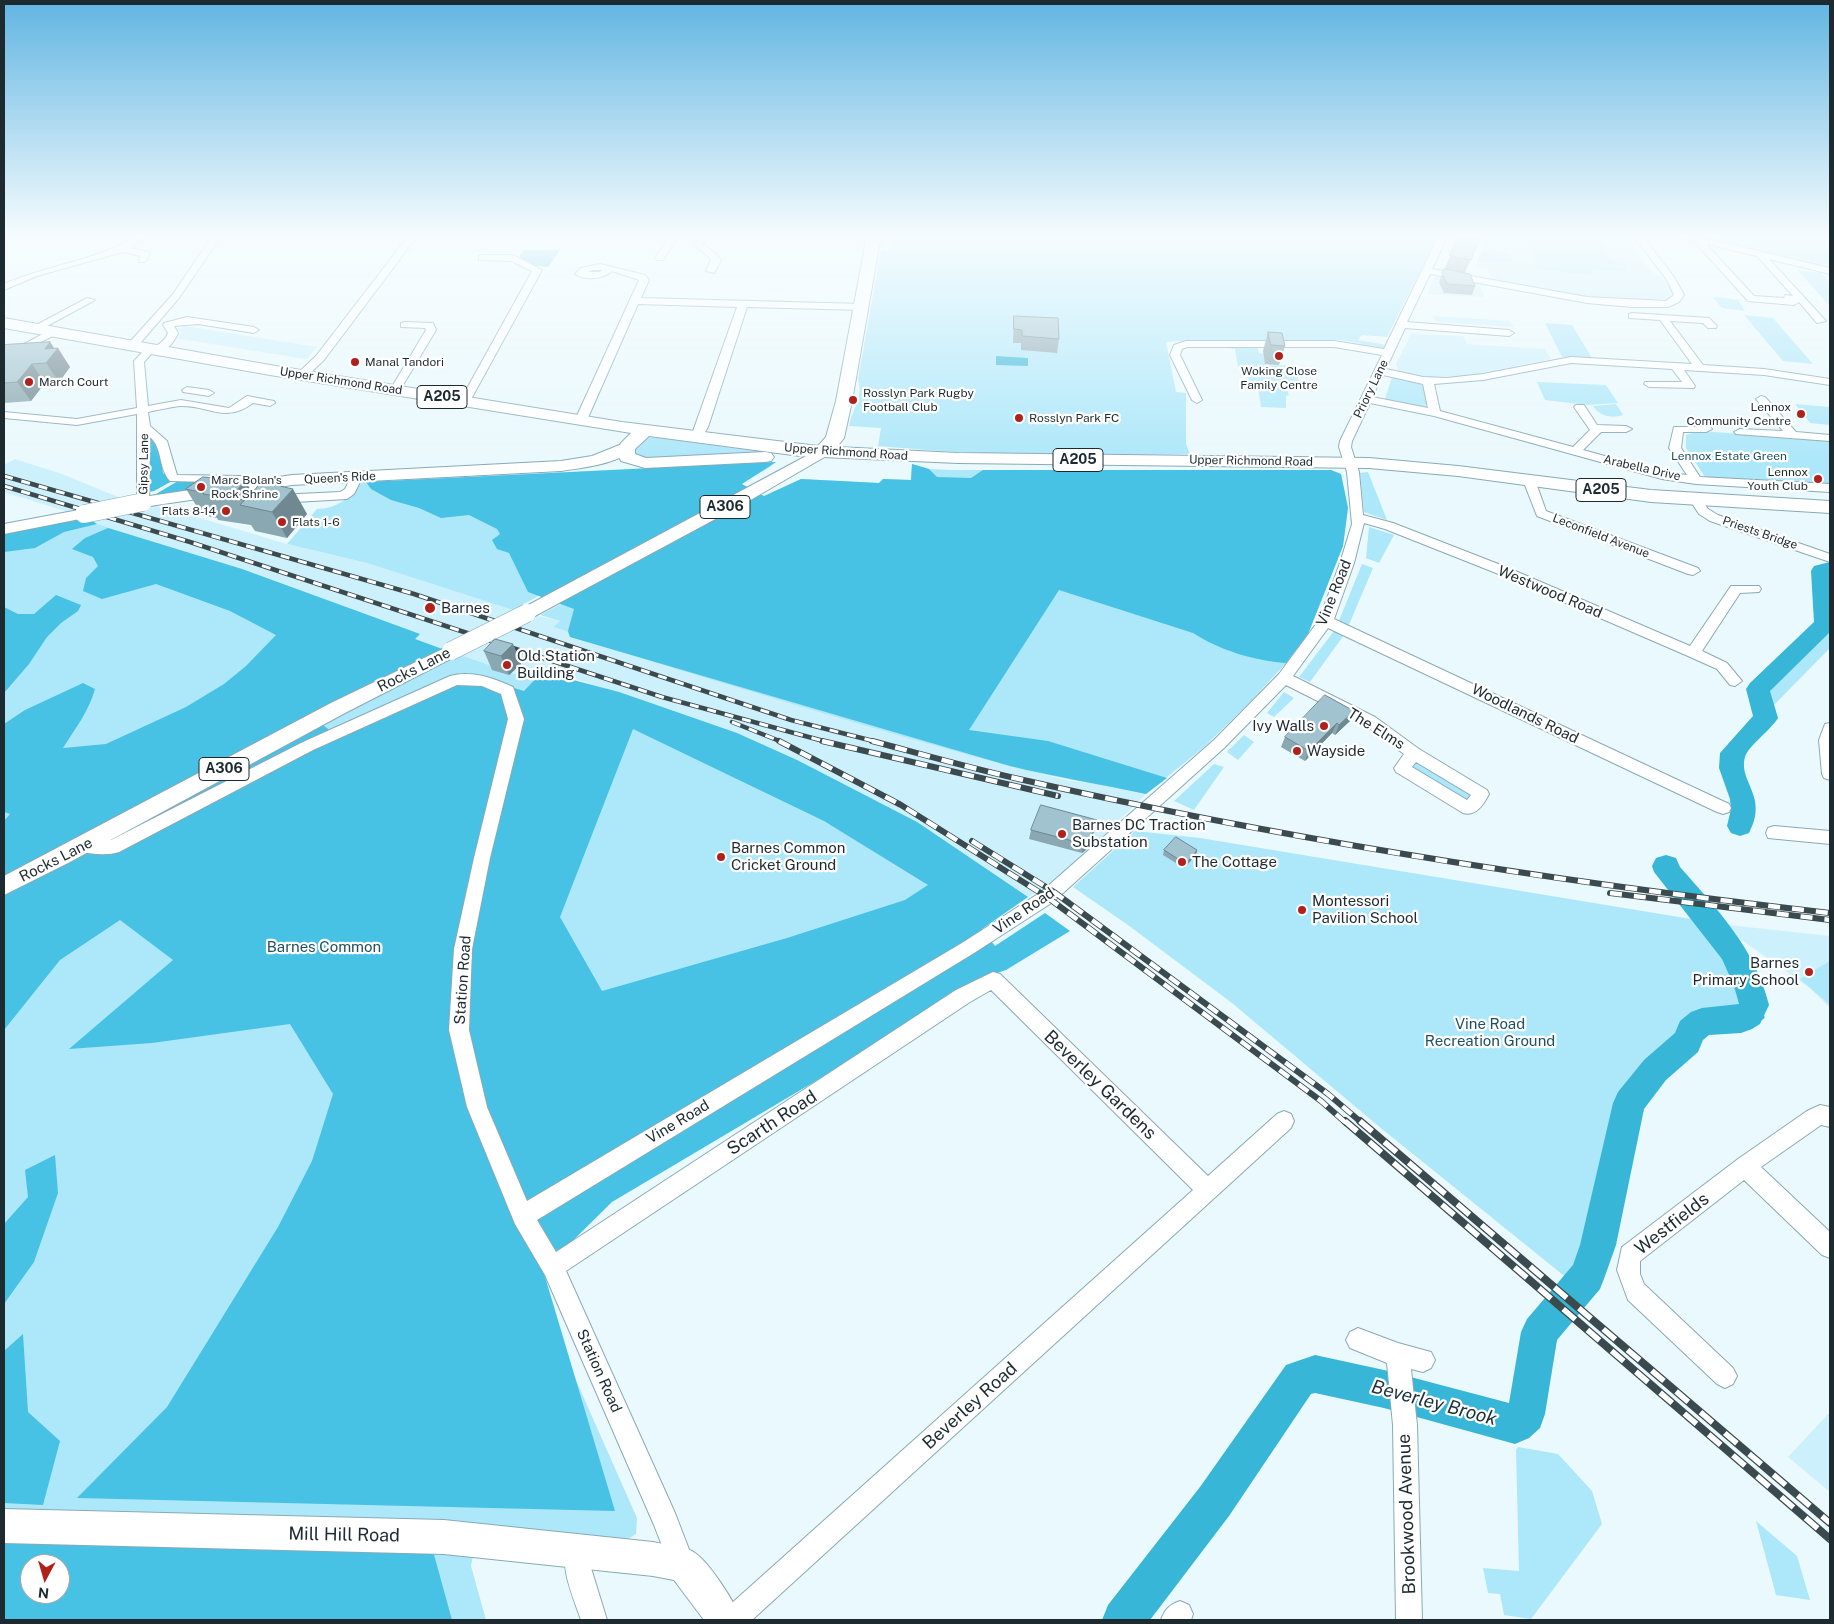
<!DOCTYPE html>
<style>
body{margin:0}
#map{position:relative;width:1834px;height:1624px;overflow:hidden;background:#eaf9fd;font-family:"Public Sans",sans-serif}
canvas{display:block}
.frame{position:absolute;inset:0;border:5px solid #1d2b30;pointer-events:none}
.north{position:absolute;left:20px;top:1554px;width:50px;height:50px;box-sizing:border-box;background:#fff;border:1px solid #a5aaac;border-radius:50%;rotate:186deg;font-size:14px;font-weight:700;line-height:20px;text-align:center;color:#1d2b30}
.north::after{content:'';display:block;margin:auto;width:18px;height:22px;background:#b0211b;clip-path:polygon(50% 0,100% 100%,50% 72%,0 100%)}
</style>
<div id="map">
<canvas width="1834" height="1624"></canvas>
<div class="frame"></div>
<div class="north">N</div>
</div>
<script>
const context = document.querySelector('canvas').getContext('2d');
context.lineJoin = 'round';
function fillPath(path, color) { context.fillStyle = color; context.fill(path, 'evenodd'); }
function trace(path, color, width, dash) { context.strokeStyle = color; context.lineWidth = width; context.lineCap = dash ? 'butt' : 'round'; context.setLineDash(dash || []); context.stroke(path); }
function label(font, color, halo, rows, align = 'center') {
  context.font = font + ' "Public Sans",sans-serif'; context.lineWidth = 4.5; context.setLineDash([]); context.textBaseline = 'middle'; context.strokeStyle = halo; context.fillStyle = color; for (const [text, x, y, turn = 0] of rows) {
    context.save(); context.translate(x, y); context.rotate((+turn || 0) * Math.PI / 180); context.textAlign = isNaN(turn) ? turn : align; if (halo) context.strokeText(text, 0, 0); context.fillText(text, 0, 0); context.restore();
  }
}
fillPath(new Path2D(`
 M1624,235L1651,271L1667,281L1673,291V297L1666,302L1587,298L1492,279L1487,268L1477,267L1476,264L1486,240L1464,236Z
 M1435,277L1478,282L1485,297L1427,294Z
 M1433,316L1510,321L1514,327L1436,322Z
 M185,326L317,347L306,359L174,338L181,333L178,329Z
 M1411,334L1463,336L1467,344L1545,349L1551,359L1468,376L1434,377L1413,375L1398,371L1396,364Z
 M15,459L62,474L123,499L170,509L287,544L367,563L513,610L560,621L553,627L568,631L570,637L766,696L1010,766L1070,781L1102,784L1146,794L1066,872L1054,883L1028,897L916,822L797,760L737,733L579,680L537,670L530,679L414,639L420,635L242,569L97,524L72,513L4,492V465Z
 M1719,924L1830,936V1008L1811,989Z
 M1830,1412V1492L1788,1457Z`), '#ccf0fc');
fillPath(new Path2D(`
 M891,235H1438L1387,337L1362,335L1358,340L1382,344L1385,346L1383,348L1340,340H1201L1166,342L1176,392L1186,393V444L1190,454C1086,456 982,456 878,446L881,428L849,426C853,407 863,399 858,379L881,250H889Z
 M1522,235H1581L1601,239L1610,260L1623,261L1627,270L1620,272L1594,269L1590,272L1593,274L1590,275L1538,269L1532,248L1527,245Z
 M1694,235H1830V266Z
 M1483,249L1510,254L1512,263L1477,261Z
 M1797,270L1821,273L1830,282V306Z
 M1718,297L1738,300L1745,311L1722,308L1713,298Z
 M1744,315L1773,318L1813,364L1783,361Z
 M1545,323L1572,325L1592,358L1562,357Z
 M1218,347L1258,348L1259,353L1266,354V364L1296,366L1299,384H1284L1289,395L1286,396V408L1261,407L1258,387L1250,386L1246,368L1238,367L1235,349Z
 M1392,377L1424,385L1427,403L1425,407L1385,399Z
 M1537,382L1606,385L1618,403L1588,405L1545,400Z
 M1616,404L1623,415C1612,419 1599,416 1593,406Z
 M1795,404L1830,407V425L1810,423Z
 M1700,431L1830,440V485L1705,477L1686,448V435Z
 M653,437L763,452L649,459L635,457V446L646,438Z
 M776,462L767,469L513,610L367,563L287,544L317,509C336,509 352,497 362,482Z
 M912,464L929,469L952,470H1331L1341,474L1348,508L1343,546L1308,634L1286,663L1250,702L1204,747L1146,794C1100,784 1054,778 1009,766C862,726 716,681 570,637L567,631L553,627L560,621L540,615L801,479L879,483L883,479L911,480Z
 M1368,472L1387,520L1364,512L1360,473Z
 M87,518L97,524L242,569L420,634L415,639L529,679L537,670L619,692L737,733L797,760L917,822L1028,897L502,1213L637,1518L636,1534L623,1542L479,1525L471,1566L486,1620H4V534ZM30,1564H60V1594H30Z
 M1369,527L1394,535L1379,563L1366,558Z
 M1362,564L1373,568L1348,627L1338,623Z
 M1830,624V648L1770,709L1762,689Z
 M1334,631L1344,635L1310,682L1299,677Z
 M1284,692L1294,698L1274,717L1267,713Z
 M1244,735L1254,742L1238,760L1227,752Z
 M1418,760L1472,793L1466,801L1410,769Z
 M1214,764L1224,767L1194,810L1174,801Z
 M1135,831L1200,838L1703,921C1723,947 1742,969 1742,1003L1735,1010L1728,1012L1700,1011L1686,1020L1673,1039L1632,1077L1618,1098L1610,1155L1590,1237L1577,1273L1568,1279L1382,1129L1232,1003L1128,925L1073,887Z
 M1830,961V1005L1800,979Z
 M1518,1447L1558,1454L1592,1491L1602,1524L1531,1619L1504,1615L1500,1594L1488,1593L1483,1568L1519,1571L1516,1450Z
 M1756,1521L1797,1556L1810,1600L1776,1595Z`), '#ade7fa');
fillPath(new Path2D(`
 M523,250H560L548,267L536,266L519,257Z
 M150,434L158,444L163,473L174,480L154,491L148,492Z
 M776,462L742,484L764,496L801,479L879,483L883,479L911,480L912,464L929,469L937,477L971,478L983,470H1331L1341,474L1348,508L1343,546L1308,634L1286,663C1255,661 1219,650 1193,633L1059,590L969,730L1048,741L1167,778L1146,794C1101,784 1055,777 1010,766L570,637L568,631L574,609L528,592L509,553L497,549L492,540L500,534L497,529L469,515L441,518L419,508L391,500L371,489L366,482Z
 M178,481H199L187,492L148,499L149,496L156,494Z
 M87,518L97,524L64,532L35,548L4,552V534Z
 M108,528L242,569L420,634L415,639L442,649L311,716L340,738L455,685L514,688L524,691L542,672L619,692L737,733L797,760L917,822L1028,897L982,929L995,946L1045,913L1070,931L1006,970L985,977L846,1063L612,1202L543,1270L615,1511L77,1498L167,1407L278,1227L312,1161L333,1094L290,1024L152,1043L69,1049L173,960L120,920L60,960L4,1030V821L10,814L4,812V724L25,710L83,683L95,689C89,711 75,729 63,748L106,744L186,707L224,684L246,666L276,635L230,611L156,584L102,599L83,591L86,578L98,566L93,557L72,549L85,538ZM633,729L824,821L928,885L905,900L787,938L602,991L560,917Z
 M56,595L81,605L78,611L61,623L47,637L29,664L4,693V607L18,614H34Z
 M55,1155L58,1193L34,1262L4,1304V1224L28,1197L25,1170Z
 M23,1334L28,1412L60,1441L43,1505L4,1503V1351Z
 M4,1540L433,1551L452,1620H4ZM30,1564H60V1594H30Z`), '#47c2e5');
fillPath(new Path2D(`
 M996,356L1028,358V366L996,365Z`), '#37b6d8');
trace(new Path2D(`
 M1754,1005L1762,1017`), '#37b6d8', 5);
fillPath(new Path2D(`
 M1830,562V632L1770,691L1778,718C1771,730 1748,746 1745,757C1738,782 1769,796 1749,833L1740,836L1731,833L1727,826L1731,809L1730,799L1719,768L1720,753L1753,716L1746,689L1750,683L1814,622L1811,571L1814,566Z
 M1666,855L1676,858L1680,867C1717,909 1755,948 1769,1005L1760,1024L1752,1029L1741,1033L1709,1035L1703,1040L1698,1052L1666,1080L1644,1109L1616,1245L1605,1276L1600,1289L1557,1340L1545,1414L1540,1428L1529,1438L1515,1444L1384,1408L1315,1393L1311,1394L1229,1516L1150,1620H1102L1108,1605L1200,1487L1286,1365L1315,1355L1384,1370L1509,1403L1521,1332L1527,1319L1573,1265L1580,1245L1613,1103L1618,1092L1644,1060L1675,1033L1680,1021L1691,1012L1702,1008L1739,1004L1734,986L1722,959L1654,872L1652,866L1656,858Z`), '#37b6d8');
const minor = new Path2D(`
 M137,235H148L131,248L148,252L150,254L145,262H139L140,256L123,252L37,276L4,290V284C46,265 99,261 137,235Z
 M213,235H222L179,298L136,348H128V344L173,294Z
 M409,235H418L324,360L306,377H298V373L316,356Z
 M670,235H679L663,260H657L655,258Z
 M699,235H709L703,244L720,258L721,261L714,273L706,271L711,259L694,245Z
 M1439,235H1448L1432,269L1587,297L1666,301L1674,295L1667,280L1633,235H1642L1674,277L1684,295L1679,302L1668,307H1632L1587,303L1430,274L1407,322L1509,330L1514,333L1509,336L1405,328L1386,369L1423,377L1447,378L1483,374L1571,357L1692,364L1660,320L1629,318V314L1632,313L1709,318L1717,326L1716,328H1708L1703,323L1670,321L1703,365L1764,369L1830,379V385L1764,375L1684,370L1695,386L1694,388L1649,387L1644,384L1645,382H1682L1672,369L1571,363L1483,380L1434,384L1440,411L1573,447L1590,430L1574,407L1576,405H1584L1597,425L1626,426L1632,429L1626,432H1601L1583,450L1663,472L1687,475L1669,448L1674,427H1710L1712,429L1706,432H1683L1681,448L1700,477L1830,484V492L1696,484L1662,479L1434,416L1370,403L1352,441L1351,447L1359,472L1363,515L1393,523L1506,567L1690,646L1731,586H1759L1761,589L1759,592L1740,593L1702,651L1727,663L1742,681L1735,686L1730,685L1717,669L1688,656L1496,573L1385,529L1364,523L1354,563L1334,619L1729,804L1731,808L1729,812L1723,814L1717,812L1328,628L1293,676L1375,717L1419,749L1487,790L1489,794C1484,804 1476,817 1463,813L1396,772L1394,768L1404,754L1365,725L1286,685L1224,748L1053,902L974,953L537,1220L556,1252L956,990L993,972L1000,974L1208,1176L1277,1114L1284,1111L1291,1114L1294,1121L1291,1128L752,1620H719L723,1611L1193,1190L991,990L970,1002L566,1271L675,1513L695,1565L691,1574L682,1578L673,1574L654,1525L545,1275L515,1224L467,1107L449,1030L454,949L474,858L508,719L501,694L482,686L457,685L313,750L119,852C107,856 90,854 78,851L76,846L78,841L84,839L111,840L303,742L450,676C471,670 494,678 513,687L524,719L490,858L472,949L469,1030L487,1107L527,1201L962,943L1041,892L1214,740L1279,674L1319,620L1340,563L1352,524L1347,472L1339,447L1340,441L1382,355L1334,347H1187L1182,349L1180,355L1202,400L1197,403L1192,400L1170,355L1174,345L1186,341H1334L1384,349ZM1383,375L1423,384L1428,408L1372,397ZM1416,762L1471,795L1467,800L1412,767Z
 M1674,235H1691L1830,268V274L1769,259L1826,321L1817,323L1799,302L1794,305L1748,301L1694,241ZM1706,244L1757,256L1793,296L1785,295L1784,298L1754,296Z
 M482,255H513L542,270L470,401L465,404L460,401L532,271L511,261L479,260V256Z
 M600,264L645,275L649,280L641,298L863,304L868,307L863,310L747,307L708,427L701,439L697,440L691,437L737,307L638,304L587,420L581,423L575,420L639,280L612,271C603,279 585,281 575,274L581,268ZM592,270H602L600,272H588Z
 M87,298L95,300L38,331L29,329Z
 M187,317L254,327L259,330L254,333L198,324L174,326L178,333C174,343 165,354 152,353L144,362L148,406L181,400L229,408L247,396L274,401L275,403L270,406L253,403C225,424 209,405 180,406C170,407 159,410 148,412L150,426L167,441L177,475L240,476L244,477L246,480L244,483L170,481C158,468 163,448 150,437L149,502L143,506L139,505L137,502V414L77,425L4,418V412L77,419L137,408L134,361L146,348C157,346 163,344 168,333L163,325L164,323Z
 M405,322L433,323L436,330L400,390L395,393L390,390L426,330L425,328L401,327V323Z
 M52,329L56,330V334L4,362V355Z
 M187,387L209,390L214,393L209,396L183,392L182,390Z
 M1761,396L1765,397L1796,432L1830,435V441L1736,434L1734,432L1740,429L1783,431L1756,399Z
 M357,472L363,476L354,494L347,499L278,503L272,499L278,495L340,492L345,489L353,473Z
 M1529,476L1535,480L1546,511L1698,568L1700,571L1693,575L1688,574L1537,516L1523,480Z
 M1696,496L1700,497L1708,509L1718,515L1830,554V562L1710,521L1699,514L1690,500Z
 M1830,723V780L1824,778L1822,774L1819,740L1825,724Z
 M1774,826L1830,831V844L1768,838L1766,833L1768,828Z
 M1820,1105L1830,1107V1127L1821,1125L1761,1167L1830,1232V1258L1822,1255L1744,1180L1640,1261V1274L1644,1284L1733,1368L1737,1376L1733,1384L1725,1388L1717,1384L1628,1300L1617,1270L1622,1247L1738,1159L1807,1111Z
 M1358,1328L1398,1343L1431,1352L1435,1360L1431,1368L1423,1372L1411,1369L1417,1425L1422,1620H1396L1393,1425L1387,1363L1350,1348L1346,1340L1350,1332Z
 M577,1537L586,1541L590,1550L591,1568L607,1620H581C573,1596 558,1565 568,1541Z
 M1180,1601L1189,1605L1193,1614L1191,1620H1161C1165,1609 1169,1605 1180,1601Z`);
const major = new Path2D(`
 M627,442L635,447C622,464 580,468 561,471L292,485L143,507L135,502L143,497L292,475L561,461L592,456Z
 M823,447L828,449L831,452L828,455L747,502L533,617H521L518,613L521,609Z
 M84,509L92,514L90,517L4,534V524Z
 M451,645L458,647L460,651L458,655L345,713L68,863L4,895V876L331,703Z
 M4,1509L444,1520L653,1542C666,1545 684,1545 695,1553C710,1563 735,1603 742,1620H704L674,1580L653,1576L444,1554L4,1543Z`);
const highway = new Path2D(`
 M867,235H881L852,401L844,438L837,447L958,453L1369,458L1458,466L1651,490L1830,501V513L1651,502L1458,476L1369,468L958,463L800,456L649,436L635,449V454L646,458L765,452L771,453L774,457L771,461L765,462L645,468L621,461L616,452L621,443L631,433L270,375L4,328V318L270,365L622,422L818,446L826,437L836,401Z`);
trace(minor, '#88aab6', 2);
trace(major, '#88aab6', 2);
trace(highway, '#88aab6', 2);
fillPath(minor, '#fff');
fillPath(major, '#fff');
fillPath(highway, '#fff');
const railFar2 = new Path2D(`
 M4,476L414,594L791,720L877,742
 M4,486L190,542L662,697L827,742
 M732,722L782,742`);
const railFar1 = new Path2D(`
 M779,741L901,805L1047,897L1321,1101L1346,1123
 M822,741L1058,796
 M872,741C921,754 970,768 1019,779C1287,840 1558,882 1830,913
 M972,841L1054,892L1328,1094L1362,1123
 M1610,893L1830,920`);
const rail = new Path2D(`
 M1345,1121L1830,1539
 M1360,1121L1830,1523`);
trace(railFar2, '#3b4a4e', 4.5);
trace(railFar1, '#3b4a4e', 6);
trace(rail, '#3b4a4e', 8);
trace(railFar2, '#fff', 3, [9]);
trace(railFar1, '#fff', 4.5, [12]);
trace(rail, '#fff', 5.5, [16]);
const majorBridge = new Path2D(`
 M84,514L143,502
 M451,651L527,613`);
trace(majorBridge, '#88aab6', 19, []);
trace(majorBridge, '#fff', 18);
fillPath(new Path2D(`
 M1481,235L1465,273L1475,286L1472,295L1444,293L1439,282L1450,256Z
 M1014,316L1059,339L1057,353L1021,350V343H1013Z
 M1268,332L1285,346L1279,365L1265,364L1263,351Z
 M50,342L54,348L70,367L59,382L45,383L31,401L4,403V345Z
 M186,489L252,493L307,514L287,538L255,531L251,525L218,520L217,518L202,515Z
 M513,644L521,664L509,675L492,670L484,651Z
 M1354,711L1350,721L1335,735L1332,733L1305,761L1281,747L1285,737Z
 M1095,829L1088,848L1082,853L1029,839L1031,830Z
 M1164,850H1197L1196,855L1184,868L1163,855Z`), '#8aa8b2');
fillPath(new Path2D(`
 M50,342L56,351L58,348L70,367L59,382L46,363L45,349Z
 M32,364L45,383L31,401L17,382Z
 M245,480L259,505L245,500H239L235,493Z
 M293,489L307,514L287,538L272,512Z
 M513,644L521,664L509,675L501,656Z
 M1354,711L1350,721L1335,735L1339,725Z
 M1337,723L1332,733L1305,761L1309,751Z
 M1097,820L1095,829L1088,848L1082,853L1084,844Z
 M1197,850L1196,855L1184,868L1186,864Z`), '#708891');
const building = new Path2D(`
 M1459,235H1481L1471,260L1450,256Z
 M1444,269L1470,274L1475,286L1447,284L1442,273Z
 M1014,316L1058,318L1059,339L1022,336V330L1014,329Z
 M1268,332L1282,333L1285,346L1271,345Z
 M50,342L45,349L58,348L46,363L32,364L17,382L4,383V345Z
 M203,477L245,480L235,493L239,497H249L261,482L293,489L272,512L240,505L245,500L203,494L204,493L186,489Z
 M495,639L513,644L501,656L484,651Z
 M1325,695L1354,711L1339,725L1337,723L1309,751L1285,737Z
 M1041,805L1097,820L1090,839L1084,844L1031,830Z
 M1176,837L1197,850L1186,864L1164,850Z`);
fillPath(building, '#a0c3cf');
trace(building, '#708891', 1);
const sky = context.createLinearGradient(0, 0, 0, 463);
sky.addColorStop(0, '#61b5e2');
sky.addColorStop(0.51, '#f6fcfe');
sky.addColorStop(1, '#f6fcfe00');
context.fillStyle = sky;
context.fillRect(0, 0, 1834, 463);
for (const [x, y, r, color] of [
 [1279,356,5,"#b0211b"],
 [355,362,5,"#b0211b"],
 [29,382,5,"#b0211b"],
 [853,400,5,"#b0211b"],
 [1801,414,5,"#b0211b"],
 [1019,418,5,"#b0211b"],
 [1818,479,5,"#b0211b"],
 [201,487,5,"#b0211b"],
 [226,511,5,"#b0211b"],
 [282,522,5,"#b0211b"],
 [430,608,6,"#b0211b"],
 [507,665,5,"#b0211b"],
 [1324,726,5,"#b0211b"],
 [1297,751,5,"#b0211b"],
 [1062,834,5,"#b0211b"],
 [721,857,5,"#b0211b"],
 [1182,862,5,"#b0211b"],
 [1302,910,5,"#b0211b"],
 [1809,972,5,"#b0211b"]
]) { const dot = new Path2D(); dot.arc(x, y, r, 0, 2 * Math.PI); context.fillStyle = color; context.fill(dot); trace(dot, '#fff', 2); }
label('12px', '#1d2b30', '#fff', [
 ["Manal Tandori",365,362],
 ["Woking Close",1279,371,"center"],
 ["Family Centre",1279,385,"center"],
 ["March Court",39,382],
 ["Rosslyn Park Rugby",863,393],
 ["Football Club",863,407],
 ["Lennox",1791,407,"right"],
 ["Community Centre",1791,421,"right"],
 ["Rosslyn Park FC",1029,418],
 ["Lennox",1808,472,"right"],
 ["Youth Club",1808,486,"right"],
 ["Marc Bolan's",211,480],
 ["Rock Shrine",211,494],
 ["Flats 8-14",216,511,"right"],
 ["Flats 1-6",292,522]
], 'left');
label('12px', '#1d2b30', '#fff', [
 ["Upper Richmond Road",341,381,9],
 ["Priory Lane",1371,389,-64],
 ["Upper Richmond Road",846,452,4],
 ["Upper Richmond Road",1251,461,1],
 ["Gipsy Lane",144,464,-89],
 ["Arabella Drive",1642,468,13],
 ["Queen's Ride",340,478,-3],
 ["Priests Bridge",1760,533,19],
 ["Leconfield Avenue",1601,536,21]
]);
label('12px', '#1e5160', '#fff', [
 ["Lennox Estate Green",1729,456]
]);
for (const [x, y, w] of [
 [442,397,50],
 [1078,460,50],
 [1601,490,50],
 [725,507,50],
 [224,769,50]
]) { const box = new Path2D(); box.roundRect(x - w / 2, y - 11.5, w, 23, 4); context.fillStyle = '#fff'; context.fill(box); trace(box, '#1d2b30', 1); }
label('bold 14px', '#1d2b30', null, [
 ["A205",442,397],
 ["A205",1078,460],
 ["A205",1601,490],
 ["A306",725,507],
 ["A306",224,769]
]);
label('15px', '#1d2b30', '#fff', [
 ["Westwood Road",1550,592,23],
 ["Vine Road",1334,593,-68],
 ["Rocks Lane",414,670,-27],
 ["Woodlands Road",1525,714,26],
 ["The Elms",1376,729,32],
 ["Rocks Lane",56,860,-27],
 ["Vine Road",1024,911,-34],
 ["Station Road",463,980,-86],
 ["Vine Road",678,1122,-31],
 ["Station Road",599,1371,66]
]);
label('15px', '#1d2b30', '#fff', [
 ["Barnes",441,608],
 ["Old Station",517,656],
 ["Building",517,673],
 ["Ivy Walls",1314,726,"right"],
 ["Wayside",1307,751],
 ["Barnes DC Traction",1072,825],
 ["Substation",1072,842],
 ["Barnes Common",731,848],
 ["Cricket Ground",731,865],
 ["The Cottage",1192,862],
 ["Montessori",1312,901],
 ["Pavilion School",1312,918],
 ["Barnes",1799,963,"right"],
 ["Primary School",1799,980,"right"]
], 'left');
label('15px', '#1e5160', '#fff', [
 ["Barnes Common",324,947],
 ["Vine Road",1490,1024],
 ["Recreation Ground",1490,1041]
]);
label('18px', '#1d2b30', '#fff', [
 ["Beverley Gardens",1100,1085,44],
 ["Scarth Road",772,1123,-33],
 ["Westfields",1672,1224,-38],
 ["Beverley Road",970,1406,-42],
 ["Brookwood Avenue",1407,1514,-92],
 ["Mill Hill Road",344,1535,1]
]);
label('italic 19px', '#1c3138', '#fff', [
 ["Beverley Brook",1434,1403,15]
]);
</script>
